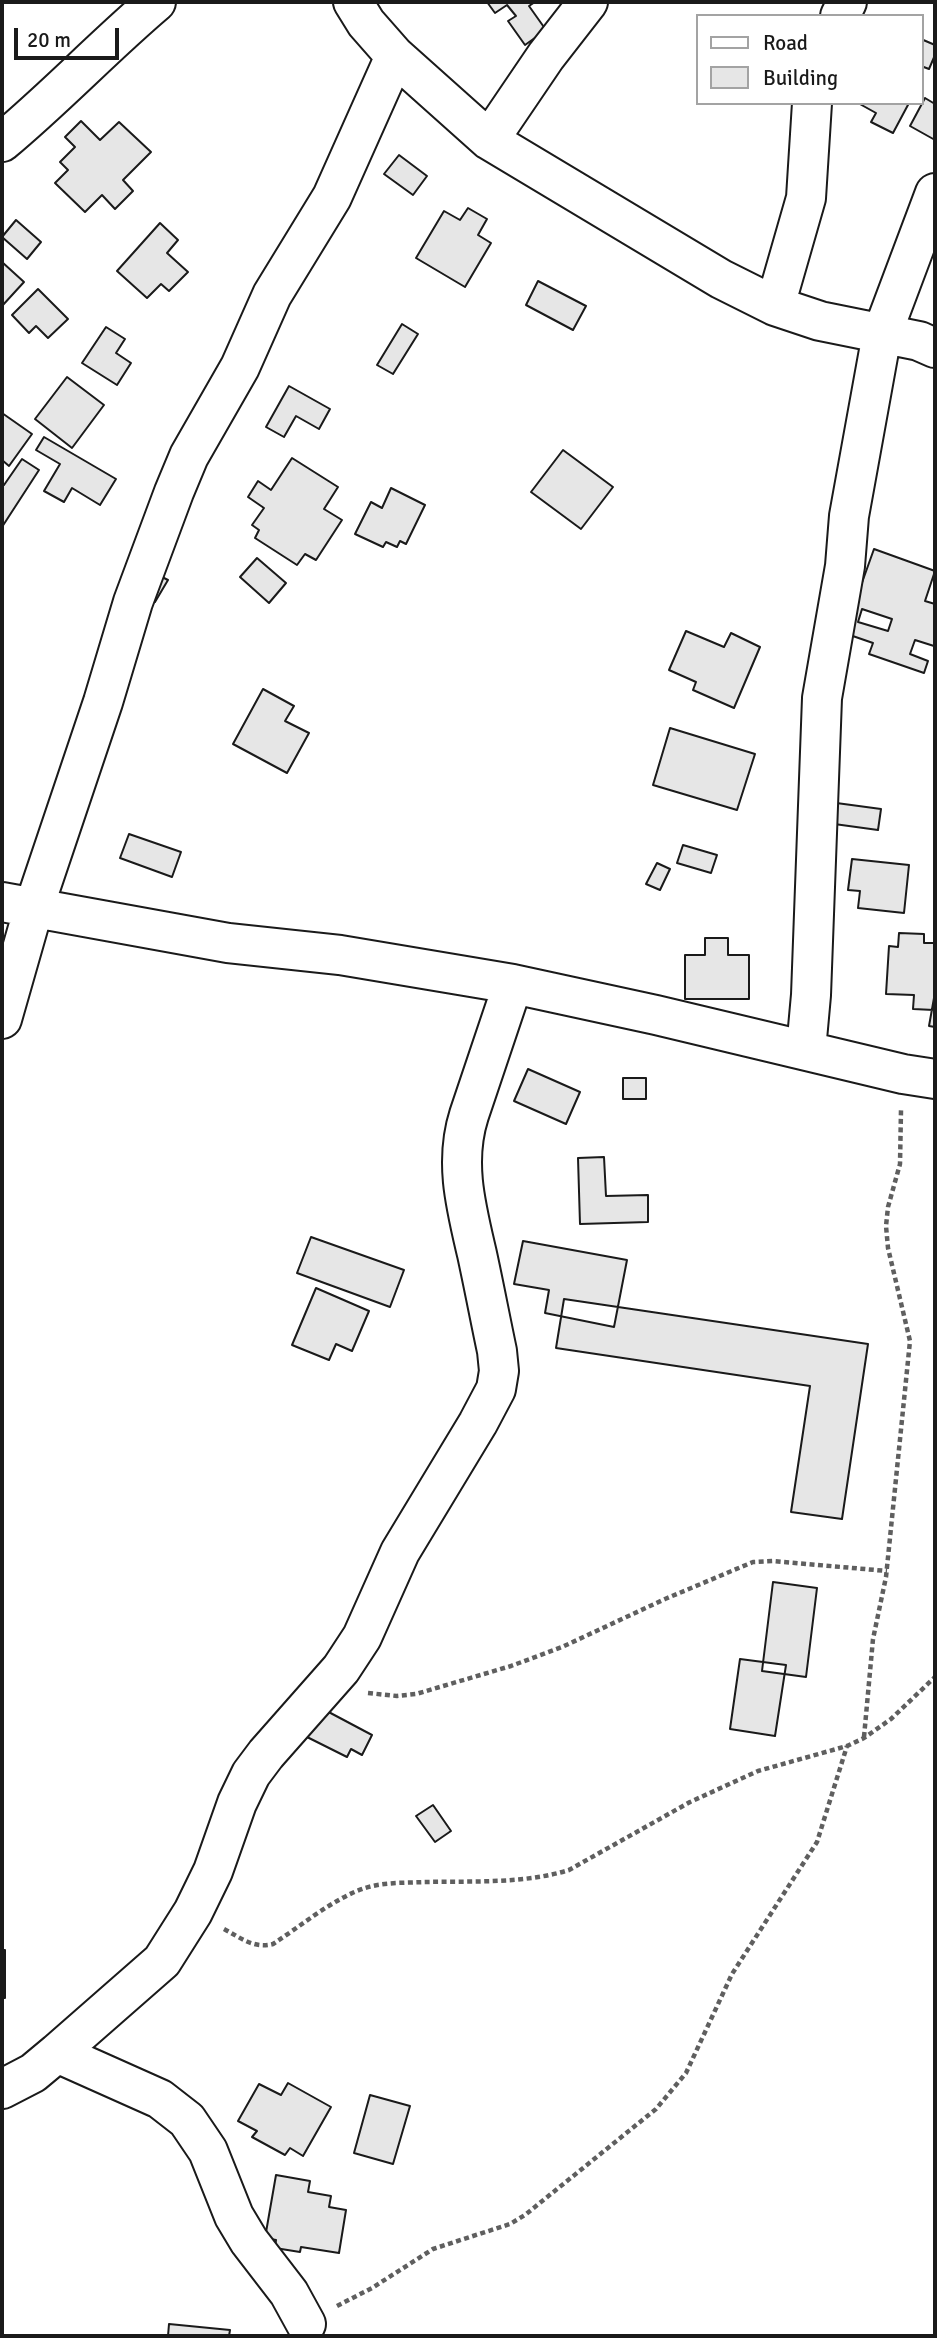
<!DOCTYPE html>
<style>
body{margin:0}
#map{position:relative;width:937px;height:2338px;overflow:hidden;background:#fff;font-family:Signika,sans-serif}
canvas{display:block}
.frame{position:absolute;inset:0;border:4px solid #1a1a1a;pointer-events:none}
.legend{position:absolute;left:696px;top:14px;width:228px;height:91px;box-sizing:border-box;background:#fff;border:2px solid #a3a3a3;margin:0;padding:9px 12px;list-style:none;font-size:21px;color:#1a1a1a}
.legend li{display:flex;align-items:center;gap:14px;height:35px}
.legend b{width:35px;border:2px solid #a3a3a3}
.scale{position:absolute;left:14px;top:28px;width:105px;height:32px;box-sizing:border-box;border:4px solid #1a1a1a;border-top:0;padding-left:9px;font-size:21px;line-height:24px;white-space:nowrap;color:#1a1a1a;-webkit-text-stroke:5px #fff;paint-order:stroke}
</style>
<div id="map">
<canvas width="937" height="2338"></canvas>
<div class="frame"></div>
<ul class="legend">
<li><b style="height:9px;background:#fff"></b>Road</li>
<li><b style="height:19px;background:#e6e6e6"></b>Building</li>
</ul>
<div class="scale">20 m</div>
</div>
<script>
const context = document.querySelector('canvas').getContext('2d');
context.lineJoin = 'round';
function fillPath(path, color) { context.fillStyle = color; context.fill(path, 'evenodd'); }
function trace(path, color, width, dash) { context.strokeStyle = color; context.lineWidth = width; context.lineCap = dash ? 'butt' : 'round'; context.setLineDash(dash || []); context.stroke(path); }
const building = new Path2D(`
 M487,2H535L529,6L546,30L525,45L508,21L516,16L507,5L495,13Z
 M921,39L935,45V55L929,69L921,66Z
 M925,98L935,104V140L910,126Z
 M858,103H909L893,133L871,122L876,113Z
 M81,121L100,140L119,122L151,152L123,180L133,191L115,209L102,195L85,212L55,183L68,170L60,162L75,147L65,137Z
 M399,155L427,176L413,195L384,174Z
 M468,208L487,219L478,235L491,243L465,287L416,258L444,211L460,220Z
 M16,220L41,242L27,259L2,237Z
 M160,223L178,240L167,253L188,272L169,291L161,284L147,298L117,271Z
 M2,262L24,282L2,306Z
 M538,281L586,306L573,330L526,305Z
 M38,289L68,319L48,338L36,326L29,333L12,315Z
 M402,324L418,334L393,374L377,365Z
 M106,327L125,339L116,353L131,363L117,385L82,363Z
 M67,377L104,405L72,448L35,419Z
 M289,386L330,409L319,429L296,416L284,437L266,427Z
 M2,413L32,434L9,466L2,460Z
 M44,437L116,479L100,505L72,488L64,502L44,491L60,464L36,450Z
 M563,450L613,487L581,529L531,492Z
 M292,458L338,487L324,509L342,520L316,560L305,554L297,565L255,538L259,530L252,525L264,508L248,497L258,481L271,490Z
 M22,459L39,470L2,527V483L4,485Z
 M391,488L425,505L406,544L400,541L397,547L386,542L383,547L355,534L371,502L382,508Z
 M874,549L935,571L925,601L935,604V641L934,646L915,640L910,654L928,661L924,673L869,654L873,643L844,633ZM862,609L892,619L888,631L858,622Z
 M257,558L286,583L269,603L240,577Z
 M152,572L168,580L155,602L140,594Z
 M686,631L724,647L731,633L760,647L734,708L693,690L696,682L669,670Z
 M263,689L294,706L285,721L309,733L287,773L233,744Z
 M670,728L755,754L737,810L653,785Z
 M829,802L881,809L878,830L827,823Z
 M129,834L181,852L172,877L120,858Z
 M683,845L717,855L711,873L677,863Z
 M852,859L909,865L904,913L858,908L860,891L848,890Z
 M657,863L670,869L660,890L646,884Z
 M899,933L924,934V943H935L934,1010L913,1009L914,995L886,994L889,946L898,947Z
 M705,938H728V955H749V999H685V955H705Z
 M934,998H935V1027L929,1026Z
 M528,1069L580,1092L566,1124L514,1101Z
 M623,1078H646V1099H623Z
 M604,1157L606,1196L648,1195V1222L580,1224L578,1158Z
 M311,1237L404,1270L390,1307L297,1273Z
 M523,1241L627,1260L614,1327L545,1313L549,1290L514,1284Z
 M316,1288L369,1311L352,1351L336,1344L329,1360L292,1345Z
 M564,1299L868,1344L842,1519L791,1512L810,1386L556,1348Z
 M773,1582L817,1588L806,1677L762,1671Z
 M740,1659L786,1665L775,1736L730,1729Z
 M323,1709L372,1735L362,1755L351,1749L347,1757L307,1737Z
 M433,1805L451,1831L435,1842L416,1816Z
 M2,1950H5V1998H2Z
 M288,2083L331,2107L303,2156L290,2148L285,2155L252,2137L257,2131L238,2121L259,2084L281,2095Z
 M370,2095L410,2106L393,2164L354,2153Z
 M276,2175L310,2181L308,2192L331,2196L329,2207L346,2210L339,2253L301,2247L300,2252L275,2248L276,2240L265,2238Z
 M169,2324L230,2330L229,2336H168Z`);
fillPath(building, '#e6e6e6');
trace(building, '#1a1a1a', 2);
const minor = new Path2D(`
 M353,2L366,23L395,56L489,140L721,279L775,306L820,321L919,341L935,348
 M840,16L847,2
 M489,140L546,56L588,2
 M2,142C55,98 103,47 156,2
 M775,306L806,198L812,103
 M2,902L228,943L340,955L513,984L656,1015L903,1074L935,1079
 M2,1019L34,907L103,702L133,602L174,492L189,456L240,367L272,295L332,197L395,56
 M806,1050L811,995L822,698L845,566L849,516L882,334L935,193
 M57,2053L160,2099L187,2120L208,2151L234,2216L249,2241L289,2293L306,2324
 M2,2089L33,2073L57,2053L162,1961L193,1912L213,1871L237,1803L251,1774L266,1754L341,1669L362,1637L400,1552L478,1423L496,1389L499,1371L497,1351C490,1318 484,1286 477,1254C466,1207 454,1162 469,1115L513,984`);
trace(minor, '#1a1a1a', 42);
trace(new Path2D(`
 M368,1693L397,1696L416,1694L511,1666L562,1647L665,1599L753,1562L773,1561L887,1571
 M864,1737L873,1639L886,1577L910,1341L888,1248L886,1226L888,1207L900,1164L901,1110
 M224,1929C241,1938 254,1949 273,1944C301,1926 334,1898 365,1888C384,1882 405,1883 424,1882C472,1881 524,1884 569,1870L690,1802L758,1771L847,1746L864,1738L891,1719L935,1677
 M337,2306L372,2288L433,2249L510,2224L525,2215L656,2109L686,2073L732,1974L817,1842L847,1746`), '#5f5f5f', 4.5, [5, 3.5]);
trace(minor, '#fff', 38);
</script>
